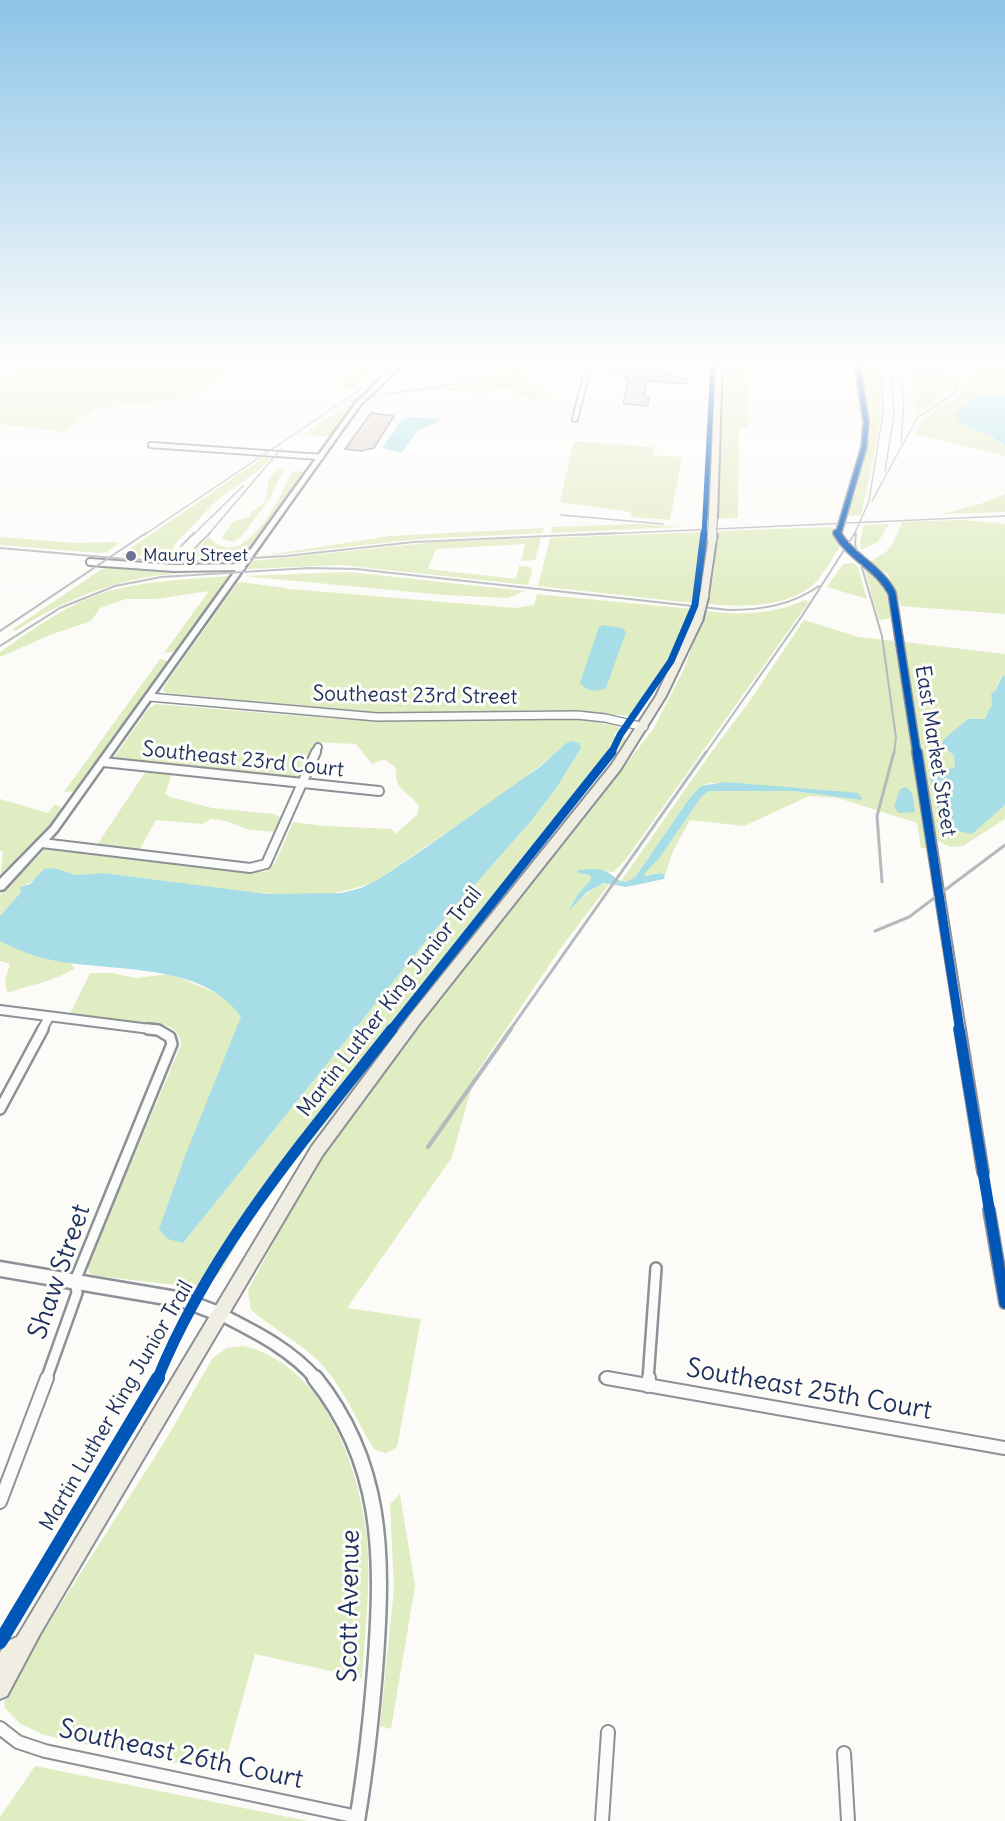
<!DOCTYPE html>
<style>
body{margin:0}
canvas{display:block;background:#fcfbf8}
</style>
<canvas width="1005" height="1821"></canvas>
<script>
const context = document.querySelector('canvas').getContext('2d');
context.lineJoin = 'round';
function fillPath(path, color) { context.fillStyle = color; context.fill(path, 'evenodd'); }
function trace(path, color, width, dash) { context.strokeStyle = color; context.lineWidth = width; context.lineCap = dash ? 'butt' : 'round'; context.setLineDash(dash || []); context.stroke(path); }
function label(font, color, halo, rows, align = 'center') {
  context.font = font + ' Delius,sans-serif'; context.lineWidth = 6; context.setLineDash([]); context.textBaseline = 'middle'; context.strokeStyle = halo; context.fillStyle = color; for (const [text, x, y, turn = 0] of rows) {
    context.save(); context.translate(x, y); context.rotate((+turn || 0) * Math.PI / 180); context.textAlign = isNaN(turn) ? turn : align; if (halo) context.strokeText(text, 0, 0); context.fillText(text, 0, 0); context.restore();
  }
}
fillPath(new Path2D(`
 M25,361H341L360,364L356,368L341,374L324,371L314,374L268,363L256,366L248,364C242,371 235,371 227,374C214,381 200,388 190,398L95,408L65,432L0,424V382Z
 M725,361H747L748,427H739L738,518L718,519Z
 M861,361H878C887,414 872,463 861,515L846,516L856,493L871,433Z
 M967,361H1005V396C987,397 972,393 961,412L963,425L990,435L1005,446V456L915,434C918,428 921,422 926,418C945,400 980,396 967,361Z
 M389,362L352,390L338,386L362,369Z
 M517,365L525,367L524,380L543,384L551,395L534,401L503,386L482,393L446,390L488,378Z
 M911,372L959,375L953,387L915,416Z
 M350,405H354L331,437L303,434Z
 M574,441L653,447V455L682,457L670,520L631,517V512L560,502Z
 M264,457L271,458L259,470L216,501L173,546L174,550L197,549L209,537C236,568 265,523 278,500C284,490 286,477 295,471L303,472L304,476L244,558L189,559L121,555Z
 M278,469H284L270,498L241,537L233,542L223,539L222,537L234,521L252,516L250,513C271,501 265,499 269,479Z
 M1005,494V512L940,514L980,504Z
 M962,520L1005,524V614L901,606L888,574L870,562L887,551L893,543L902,522Z
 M640,524L682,527L551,533L552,527Z
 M889,524L878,542L861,550L860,541L864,525Z
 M833,527L840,547C832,558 825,572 816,582C790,608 742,607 708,604L714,572L717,531Z
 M544,528L542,533L420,539L255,557L390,536Z
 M703,532L700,567L692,603L538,586L550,538Z
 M0,537L74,543L120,542L107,552L100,553L0,545Z
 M541,538L535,560L521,561L525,544L436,549L428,569L516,579L519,566L530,567L532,570L528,585L341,565L247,569L253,561L436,542Z
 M854,563L858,567L867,599L827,587L843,564Z
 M108,565L191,573C127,574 68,597 15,631L13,629Z
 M864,568C885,578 888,596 890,618L879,620Z
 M349,572L525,591L508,598L444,595L243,576Z
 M231,576L178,651L164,653L209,591L156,599H126L108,605L100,608L91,621L50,635L0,657V652C35,628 71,601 113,590C151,580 192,579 231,576Z
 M242,582L291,589L515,608L534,605L537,594L691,609L666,667L632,716L546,710L391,714L166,693L163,690L165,685L237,583Z
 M805,600L809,602L626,859L614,872L579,870L581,874L590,875L591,880L578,894L570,910C581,900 593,883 610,883L560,949L475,1075L452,1157L347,1308L421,1319L397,1447L386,1453L375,1450C357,1423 346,1392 324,1367C304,1344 274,1330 251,1310L248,1290L307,1180L347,1118L497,924L577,827L654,728L683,671L706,611C739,616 775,614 805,600Z
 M804,620L858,637L894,641L928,848H921L917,823L838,798L809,796L744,826L690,820L673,851L665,875L660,873L646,876L643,874L660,857L702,796L709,791H794L861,800L836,791L711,783L701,786L691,796L636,876L630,881H621L710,754L747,705Z
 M904,642L1005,654V676H1001L996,690L991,694L992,704L985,719L977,721L943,746L954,755L955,767L945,770L977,828L1005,805V819L963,846L950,847L937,840Z
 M160,659L166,660L168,664L77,791L64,792Z
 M155,704L351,720H584L613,725L622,729L614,734L616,738L614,746L323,1112L247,1212L202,1285L192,1287L99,1276L90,1274L87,1267L181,1045C180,1035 177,1031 168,1026L70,1014L90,973H112L136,978L171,974L220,995L234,1006L242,1018L183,1243L433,932L531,821L557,787L581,748L565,744C508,796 441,834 379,879C337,900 286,896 240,891C194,885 149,879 103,873L76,875L54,868C41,874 32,883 20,887L21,892L0,916V895L45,849L265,872L274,865L293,822L324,826L392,829L395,834L417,815L419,806C408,790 394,792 396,768L384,759L372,764L356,744L314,742C310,754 307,774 294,779L117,760L114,758L115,756L149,708Z
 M624,733L625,741L254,1214L222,1270L213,1279L252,1213L321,1121L618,748Z
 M153,770L168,772L171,776L165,794L170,797L212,808L273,814L283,818L277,832L250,830L226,821L211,819L202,824L156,820L139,851L97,845L146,771Z
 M0,799L48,813L55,804L63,809L46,832L0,879L3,851H0Z
 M0,941L47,959L69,962L75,968C55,981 30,985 7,993L5,980L10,964L0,961Z
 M243,1346C321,1363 357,1460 366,1531C372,1579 365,1630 362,1678L255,1654L222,1773L44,1735L19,1723L5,1708L4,1693L167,1438L212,1359L227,1348Z
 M400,1494L415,1586L391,1729L380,1726L394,1588L390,1504Z
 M35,1766L308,1821H0V1817Z`), '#e0ecc1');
fillPath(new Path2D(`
 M984,395L1005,396V446L990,435L963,425L957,419L956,415L975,396Z
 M408,417L439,419V422L417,431L402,453L382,448L403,418Z
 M603,625L622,628L626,632L606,688C597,692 587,692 580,683L599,627Z
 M1002,676H1005V805L972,834L947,829L941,821L930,779L938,768L945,770L955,767L954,755L942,746L943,740L968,719H985L992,704L991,694L996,690Z
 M572,741L579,743L581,748L557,787L531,821L433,932L183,1243L168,1239L159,1229L185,1156L241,1017C203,960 107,973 47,959C32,956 14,948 0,941V916L21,892L20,887L30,884L44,869L54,868L76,875L103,873L267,894L342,893L361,888L379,879L428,846L541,766L565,744Z
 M725,782L848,792L857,793L862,798L861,800L794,791H709L702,796L660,857L644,874L646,876L661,873L665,875L664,879L626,887L604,883L587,892L568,912L578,894L591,880L590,875L577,873L579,870C586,870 597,868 605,871C617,876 621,889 636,876L691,796L701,786Z
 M906,787L912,793L915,812L899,813L894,806L900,789Z`), '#a6dde6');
const building = new Path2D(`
 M619,361H662V372L686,380V384L647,381L644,397H649L648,406L623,404L629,380L606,369Z
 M915,361H930L931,363L940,364L943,374L918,372Z
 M371,413L394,416L374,448L361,451L345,449Z`);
fillPath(building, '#ddd2ce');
trace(building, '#8c9097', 1.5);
trace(new Path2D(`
 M983,1172L989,1210`), '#cfd2d9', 9, [9, 4.5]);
const minorFar4 = new Path2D(`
 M575,419L590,361
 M151,445L321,457
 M838,535L864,447L866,422L857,361`);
const minorFar3 = new Path2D(`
 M837,533C851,558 879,567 892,593L917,754
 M90,562L174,568L242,567
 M315,754L318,747`);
const minorFar2 = new Path2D(`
 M917,752L961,1030
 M103,762L379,791
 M42,843L250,868L266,864L316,752
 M0,1010L158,1030
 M42,1030L49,1017`);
const minorFar1 = new Path2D(`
 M960,1029L983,1172
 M0,1109L43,1029
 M989,1210L1005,1303
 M605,1378L616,1380
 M46,1380L77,1293L75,1281L172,1044L170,1037L158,1030L148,1029
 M648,1380L656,1268`);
const minor = new Path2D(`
 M607,1378L1005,1448
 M648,1386L649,1378
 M0,1502L47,1378
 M0,1728L18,1742L45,1751L358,1817
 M844,1753L848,1821
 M602,1821L608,1732`);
const tertiaryFar2 = new Path2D(`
 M149,697L377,717L577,715L605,718L644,727`);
const tertiaryFar1 = new Path2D(`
 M220,1314C255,1332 291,1349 317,1380`);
const tertiary = new Path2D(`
 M315,1378C383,1463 383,1554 376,1657C372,1712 366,1767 357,1821`);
const secondary = new Path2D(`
 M396,361H402L392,375L360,405L57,831L4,889L0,890V879L51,827L356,403L388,372Z
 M0,1262L183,1293L225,1309L227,1314L225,1319L220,1321L183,1307L0,1276Z`);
const primary = new Path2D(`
 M716,361H722L717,518L713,520L709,518Z
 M709,537L716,539L708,595L704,598L700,595Z
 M698,616L703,619L666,696L620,770L420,1023L322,1156L40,1634L7,1696L0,1699V1652L10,1640L17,1637L312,1146L410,1015L612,764L656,696L693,619Z`);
trace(minorFar4, '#8c9097', 8);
trace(minorFar3, '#8c9097', 10);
trace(minorFar2, '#8c9097', 12);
trace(minorFar1, '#8c9097', 14);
trace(minor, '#8c9097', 16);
trace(tertiaryFar2, '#8c9097', 10);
trace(tertiaryFar1, '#8c9097', 16);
trace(tertiary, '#8c9097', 19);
trace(secondary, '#8c9097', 5);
trace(primary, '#8c9097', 4);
trace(minorFar4, '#fbfbf9', 4.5);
trace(minorFar3, '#fbfbf9', 6);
trace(minorFar2, '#fbfbf9', 8);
trace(minorFar1, '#fbfbf9', 9);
trace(minor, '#fbfbf9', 12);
trace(tertiaryFar2, '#fbfbf9', 7);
trace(tertiaryFar1, '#fbfbf9', 11);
trace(tertiary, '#fbfbf9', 14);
fillPath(secondary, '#fbfbf9');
fillPath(primary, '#f0ede2');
trace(new Path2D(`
 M899,361L904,400L901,443
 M351,401C403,386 456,396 501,361
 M885,471L894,415L890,361
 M872,501L917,418L949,397L956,389L961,374L958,361
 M561,515L663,524
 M144,535L403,361
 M193,535L243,486
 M208,535L281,449
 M582,535L1005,516
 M854,535L869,501L883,413L881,361`), '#b6b9bd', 1.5);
trace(new Path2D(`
 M856,534L855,544L882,636L896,738L894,754
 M181,546L194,533
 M0,548L126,559L203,561L286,556L414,542L616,533
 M195,548L210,533
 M0,631L146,533
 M0,646L60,608L115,586L161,577L309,568L356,569L729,610C762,610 792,605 819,586
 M705,754L802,616L855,533`), '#b6b9bd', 2);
trace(new Path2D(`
 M882,882L877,816L894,752
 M875,931L909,917L1005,845
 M510,1030L706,752`), '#b6b9bd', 3);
trace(new Path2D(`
 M428,1147L511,1029`), '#b6b9bd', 4);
const primaryBridgeFar1 = new Path2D(`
 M712,535L713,518`);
const primaryBridge = new Path2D(`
 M712,539V533
 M698,619L704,595`);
trace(primaryBridgeFar1, '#8c9097', 10, []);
trace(primaryBridge, '#8c9097', 13, []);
trace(primaryBridgeFar1, '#f0ede2', 8);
trace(primaryBridge, '#f0ede2', 9);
trace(new Path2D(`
 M704,535L713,361
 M838,535L864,447L866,422L857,361`), '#0057b8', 5);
trace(new Path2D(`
 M837,533C851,558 879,567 892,593L917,754
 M611,754L620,735L671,661L695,605L704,533`), '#0057b8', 7);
trace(new Path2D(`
 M917,752L960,1030
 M391,1030L612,752`), '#0057b8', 9);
trace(new Path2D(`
 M959,1029L1005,1303
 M157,1380C210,1249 305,1139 392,1029`), '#0057b8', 11);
trace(new Path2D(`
 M0,1642L158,1378`), '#0057b8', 14);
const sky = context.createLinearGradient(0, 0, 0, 615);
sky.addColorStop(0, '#8dc4e7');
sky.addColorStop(0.59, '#fefdfc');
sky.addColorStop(1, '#fefdfc00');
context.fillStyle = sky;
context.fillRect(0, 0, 1005, 615);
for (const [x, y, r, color] of [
 [131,556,6,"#6a7694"]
]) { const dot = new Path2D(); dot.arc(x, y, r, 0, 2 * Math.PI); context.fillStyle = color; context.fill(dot); trace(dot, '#fdfcf7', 2); }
label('18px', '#1b2f5e', '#fdfcf7', [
 ["Maury Street",143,556]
], 'left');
label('21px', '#1b2f5e', '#fdfcf7', [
 ["Southeast 23rd Street",415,696,1],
 ["East Market Street",935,751,81],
 ["Southeast 23rd Court",243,760,6],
 ["Martin Luther King Junior Trail",390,1002,-52],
 ["Martin Luther King Junior Trail",117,1406,-60]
]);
label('26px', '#1b2f5e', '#fdfcf7', [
 ["Shaw Street",60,1272,-71],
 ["Southeast 25th Court",809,1390,10],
 ["Scott Avenue",350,1606,-89],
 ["Southeast 26th Court",181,1755,12]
]);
</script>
